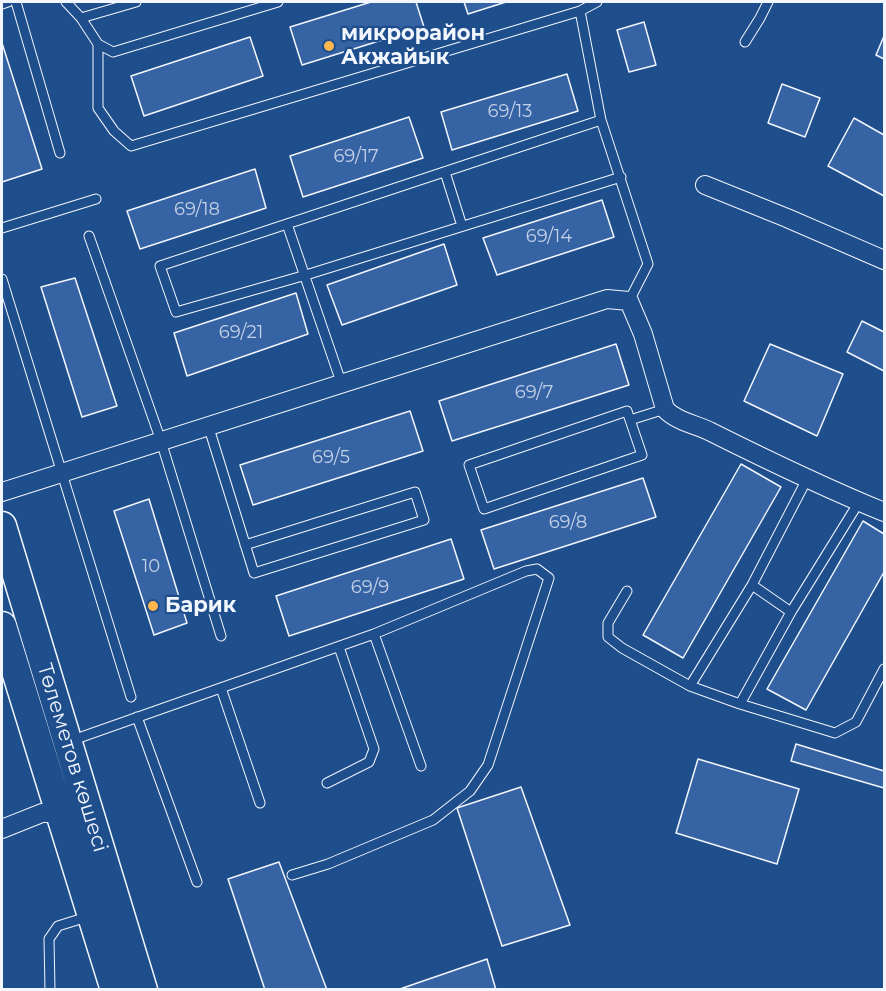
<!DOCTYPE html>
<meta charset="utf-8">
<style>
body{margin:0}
#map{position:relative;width:886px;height:991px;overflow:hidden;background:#1f4e8c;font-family:Montserrat,sans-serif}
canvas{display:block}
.frame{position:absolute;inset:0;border:3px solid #f2f6ff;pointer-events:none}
</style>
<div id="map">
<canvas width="886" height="991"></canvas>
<div class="frame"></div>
</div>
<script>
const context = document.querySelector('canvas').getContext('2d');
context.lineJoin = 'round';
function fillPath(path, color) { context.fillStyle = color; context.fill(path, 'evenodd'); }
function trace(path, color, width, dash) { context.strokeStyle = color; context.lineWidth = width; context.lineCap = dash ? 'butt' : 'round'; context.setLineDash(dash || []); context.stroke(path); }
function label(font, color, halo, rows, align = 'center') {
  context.font = font + ' Montserrat,sans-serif'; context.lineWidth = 4.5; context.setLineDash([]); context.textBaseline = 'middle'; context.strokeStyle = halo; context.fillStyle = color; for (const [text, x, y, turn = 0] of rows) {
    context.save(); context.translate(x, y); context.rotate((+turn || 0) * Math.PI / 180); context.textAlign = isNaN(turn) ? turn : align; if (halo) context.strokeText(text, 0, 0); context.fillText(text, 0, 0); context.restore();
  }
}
const building = new Path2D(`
 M371,2H416L424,27L302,65L290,27Z
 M464,2H506L468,14Z
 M644,22L656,65L629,72L617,30Z
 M884,36V59L876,55Z
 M250,37L263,76L144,116L131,76Z
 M2,43L42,169L2,182Z
 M567,74L578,111L452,150L441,112Z
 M782,84L820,98L805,137L768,123Z
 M409,117L423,158L303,197L290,156Z
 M854,118L884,135V196L828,166Z
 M255,169L266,208L140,249L127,211Z
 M602,200L614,237L497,275L483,238Z
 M444,244L457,285L342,325L327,285Z
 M75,278L117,406L82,417L41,287Z
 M296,293L308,334L187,376L174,333Z
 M862,321L884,332V371L847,352Z
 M616,344L629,385L452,441L439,401Z
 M770,344L843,374L817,436L744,401Z
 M410,411L423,451L253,505L240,465Z
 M741,464L781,487L683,658L643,635Z
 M643,478L656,517L494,569L481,530Z
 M149,499L187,623L154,635L114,511Z
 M863,521L884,534V572L806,710L767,689Z
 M451,539L464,579L289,636L276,596Z
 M796,744L884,771V788L791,761Z
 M698,759L799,789L777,864L676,833Z
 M521,787L570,925L502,946L457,808Z
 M279,862L327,990H265L228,879Z
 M487,959L496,990H397Z`);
fillPath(building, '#3563a3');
trace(building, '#f2f6ff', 1.5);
const service = new Path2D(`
 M16,2L60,153
 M66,2L81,18
 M136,2L81,18L98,44L113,52L278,2
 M597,2L580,11L601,120
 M2,4L8,2
 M745,42L760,18L768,2
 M98,44V108L114,131L131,146L580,11
 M445,172L462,226
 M621,177L306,275L176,312L160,266L601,120L648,264L629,301
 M287,224L341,382
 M2,228L96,199
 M89,236L161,441L221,636
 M2,279L131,697
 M627,411L642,455L484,509L469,465Z
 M630,420L665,409
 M208,425L254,573L424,520L415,492L245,545
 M807,479L752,585L690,686L740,704L791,612L859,502
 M752,585L791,612
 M627,591L608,623V637L622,648L690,686
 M374,634L421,766
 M221,688L260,803
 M740,704L835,733L856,722L884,669
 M137,717L197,882
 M70,741L374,634L526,571L537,569L549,578L488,765L470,791L433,820L328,864L292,875
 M327,783L369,762L374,749L339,647
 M50,990L49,939L58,926L90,916`);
const minor = new Path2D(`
 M705,185L787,218L884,260
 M2,492L607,299L629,301L643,334L665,409C676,421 694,424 709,431C767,460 825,488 884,512
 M2,829L42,813H60`);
const primary = new Path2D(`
 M2,526L143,990
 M2,626L115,990`);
trace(service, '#f2f6ff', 11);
trace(minor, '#f2f6ff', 20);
trace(primary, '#f2f6ff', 31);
trace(service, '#1f4e8c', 9);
trace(minor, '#1f4e8c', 18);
trace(primary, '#1f4e8c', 28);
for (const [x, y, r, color] of [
 [329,46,6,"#ffb74d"],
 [153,606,6,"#ffb74d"]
]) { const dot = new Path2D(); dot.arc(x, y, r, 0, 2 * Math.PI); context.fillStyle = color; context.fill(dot); trace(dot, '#1f4e8c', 2); }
label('18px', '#c3d1e8', null, [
 ["69/13",510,112],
 ["69/17",356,157],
 ["69/18",197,210],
 ["69/14",549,237],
 ["69/21",241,333],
 ["69/7",534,393],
 ["69/5",331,458],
 ["69/8",568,523],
 ["10",151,567],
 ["69/9",370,588]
]);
label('bold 21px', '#f2f6ff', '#1f4e8c', [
 ["микрорайон",341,34],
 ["Акжайык",341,58],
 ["Барик",165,606]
], 'left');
label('21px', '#f2f6ff', '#1f4e8c', [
 ["Төлеметов көшесі",72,758,73]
]);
</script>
